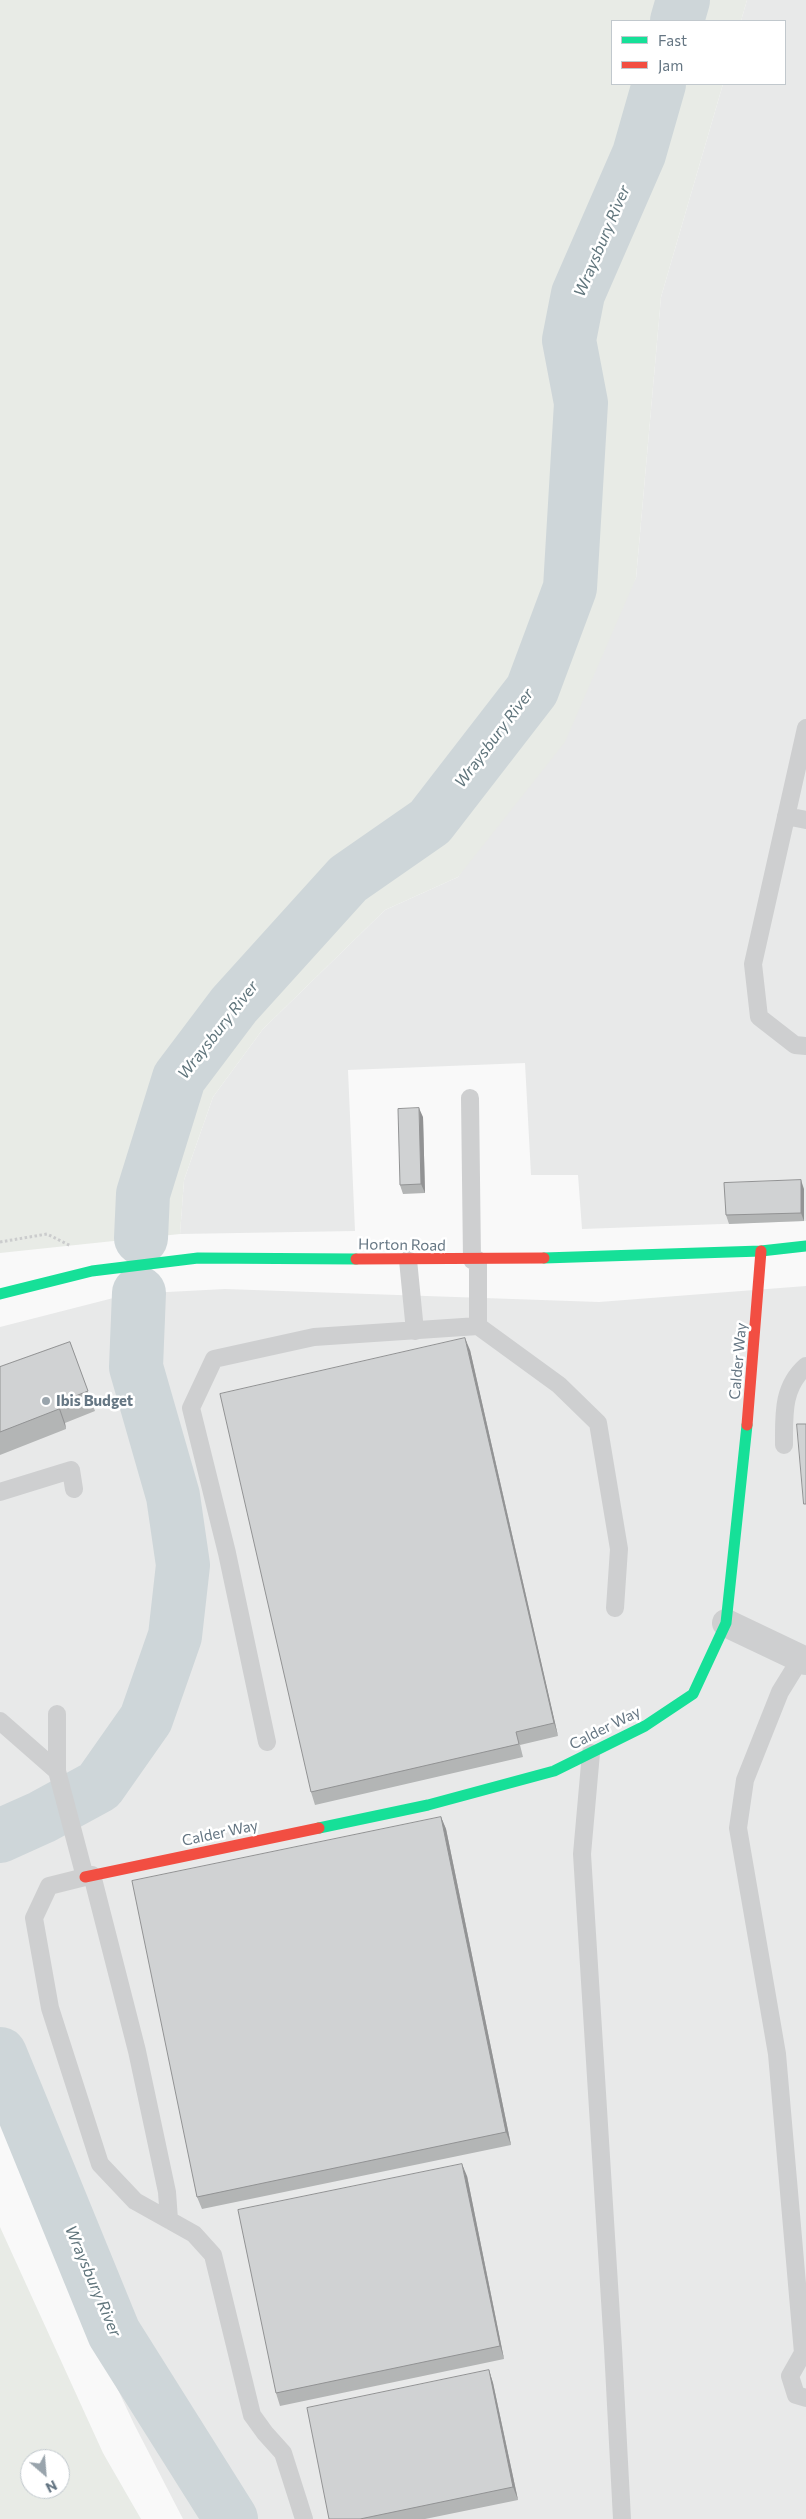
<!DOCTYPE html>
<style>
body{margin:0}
#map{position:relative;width:806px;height:2519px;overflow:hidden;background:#f9f9f9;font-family:Commissioner,sans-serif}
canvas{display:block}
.legend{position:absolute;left:611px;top:20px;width:175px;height:65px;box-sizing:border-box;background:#fff;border:1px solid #c1c8cd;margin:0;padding:6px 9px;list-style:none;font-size:15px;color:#657683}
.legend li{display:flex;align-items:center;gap:10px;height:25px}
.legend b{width:25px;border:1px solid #c1c8cd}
.north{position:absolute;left:20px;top:2449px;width:50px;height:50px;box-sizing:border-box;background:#fff;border:1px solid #c1c8cd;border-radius:50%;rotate:153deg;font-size:14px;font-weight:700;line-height:20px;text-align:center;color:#657683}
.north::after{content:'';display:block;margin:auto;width:18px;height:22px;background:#99a4ac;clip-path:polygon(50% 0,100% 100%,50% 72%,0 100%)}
</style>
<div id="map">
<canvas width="806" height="2519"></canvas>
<ul class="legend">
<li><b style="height:6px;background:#16e098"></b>Fast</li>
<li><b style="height:6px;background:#f24e42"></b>Jam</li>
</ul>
<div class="north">N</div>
</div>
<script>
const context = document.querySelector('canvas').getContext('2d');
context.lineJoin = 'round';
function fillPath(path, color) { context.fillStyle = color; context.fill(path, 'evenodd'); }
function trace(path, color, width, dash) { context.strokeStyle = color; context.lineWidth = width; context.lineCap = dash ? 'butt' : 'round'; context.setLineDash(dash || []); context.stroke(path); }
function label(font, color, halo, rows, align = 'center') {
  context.font = font + ' Commissioner,sans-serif'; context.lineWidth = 5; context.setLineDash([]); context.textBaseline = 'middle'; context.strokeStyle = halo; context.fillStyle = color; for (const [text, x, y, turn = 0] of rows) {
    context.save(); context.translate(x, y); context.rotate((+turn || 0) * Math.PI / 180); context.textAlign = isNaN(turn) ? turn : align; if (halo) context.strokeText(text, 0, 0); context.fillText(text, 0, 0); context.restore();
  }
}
fillPath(new Path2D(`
 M747,0H806V1221L582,1229L578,1175H531L525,1063L348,1070L355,1231L180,1234L184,1180L213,1097L263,1029L385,910L458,877L636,578L661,297L723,84H785V21H741Z
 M806,1286V2519H183L134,2424L53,2251L0,2117V1327L129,1294L225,1289L599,1302Z`), '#e8e9e9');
fillPath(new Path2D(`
 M0,0H747L741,21H612V84H723L661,297L636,578L565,742L458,877L385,910L263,1029L213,1097L184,1180L180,1234L0,1253Z
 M0,2227L103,2453L141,2519H0ZM30,2459H60V2489H30Z`), '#e8ebe6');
trace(new Path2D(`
 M677,21L683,0
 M141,1238L143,1194L179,1078L234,1005L348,879L430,822L532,690L570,588L581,403L569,340L578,294L639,154L659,84
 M0,1836L42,1817L99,1786L146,1719L175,1636L183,1565L173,1496L136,1367L139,1293
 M0,2054L114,2333L231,2519`), '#ced6d9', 54);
trace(new Path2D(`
 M0,1242L47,1234L71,1246`), '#cbcccd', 3, [2.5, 2.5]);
trace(new Path2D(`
 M806,728L753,964L759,1017L795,1045L806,1046
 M786,816L806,820
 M470,1098L472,1260
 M408,1260L415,1331
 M478,1260V1326
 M784,1445C784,1415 782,1387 806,1366
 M0,1492L71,1470L74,1489
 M801,1658L780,1692L745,1780L738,1828L777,2054L803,2353L790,2376L796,2395L806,2398
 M57,1714V1771L85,1877L49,1886L34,1918L50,2008L100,2164L135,2201L194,2234L213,2255L252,2415L265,2433L283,2453L304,2519
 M0,1721L57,1771
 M267,1742L227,1553L191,1408L214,1359L314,1337L478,1326L559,1385L598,1423L619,1549L615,1608
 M591,1753L582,1854L613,2348L622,2519
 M92,1875L137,2051L167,2192L169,2220`), '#cecfd0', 18);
trace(new Path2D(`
 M726,1623L806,1661`), '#cecfd0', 28);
trace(new Path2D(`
 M544,1258L761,1251L806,1246
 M0,1294L92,1271L198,1258L356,1259
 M319,1828L428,1805L554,1771L645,1726L693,1694L726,1623L747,1425`), '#16e098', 11);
trace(new Path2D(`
 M356,1259L544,1258
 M747,1425L761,1251
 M85,1877L319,1828`), '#f24e42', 11);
fillPath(new Path2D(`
 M423,1117L425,1193L403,1194L400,1185Z
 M804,1189V1221L729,1224L726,1215Z
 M70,1342L95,1411L65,1423L66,1429L0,1455V1367Z
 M470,1350L558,1736L520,1745L523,1757L315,1805L311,1792Z
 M441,1817L446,1829L511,2145L202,2209L197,2197Z
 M467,2176L504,2359L280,2406L276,2393Z
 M489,2370L493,2383L518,2500L425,2519H329Z`), '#b3b5b5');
fillPath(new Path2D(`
 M419,1108L423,1117L425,1193L421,1184Z
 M801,1180L804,1189V1221L801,1213Z
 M465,1338L470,1350L558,1736L554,1723Z
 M58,1403L65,1423L66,1429L59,1409Z
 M441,1817L446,1829L511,2145L506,2132Z
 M462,2164L467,2176L504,2359L500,2346Z
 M489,2370L493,2383L518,2500L513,2487Z`), '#929394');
const building = new Path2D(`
 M419,1108L421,1184L400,1185L398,1109Z
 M801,1180V1213L726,1215L724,1183Z
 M465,1338L554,1723L516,1732L519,1744L311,1792L220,1394Z
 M70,1342L88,1391L58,1403L59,1409L0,1432V1367Z
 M797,1424H806V1504H804Z
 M441,1817L506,2132L197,2197L132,1881Z
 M462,2164L500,2346L276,2393L238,2210Z
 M489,2370L513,2487L360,2519H329L307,2408Z`);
fillPath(building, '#d0d2d3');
trace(building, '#929394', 1);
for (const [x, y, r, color] of [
 [46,1401,5,"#99a4ac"]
]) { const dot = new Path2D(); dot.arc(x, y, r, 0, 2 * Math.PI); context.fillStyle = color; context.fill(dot); trace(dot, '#fff', 2); }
label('15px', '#657683', '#fff', [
 ["Horton Road",402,1245,1],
 ["Calder Way",738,1361,-85],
 ["Calder Way",605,1728,-27],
 ["Calder Way",220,1833,-12]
]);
label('bold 15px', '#657683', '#fff', [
 ["Ibis Budget",56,1401]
], 'left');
label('italic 16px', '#60757c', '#fff', [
 ["Wraysbury River",602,241,-67],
 ["Wraysbury River",494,738,-53],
 ["Wraysbury River",218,1030,-52],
 ["Wraysbury River",93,2281,67]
]);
</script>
